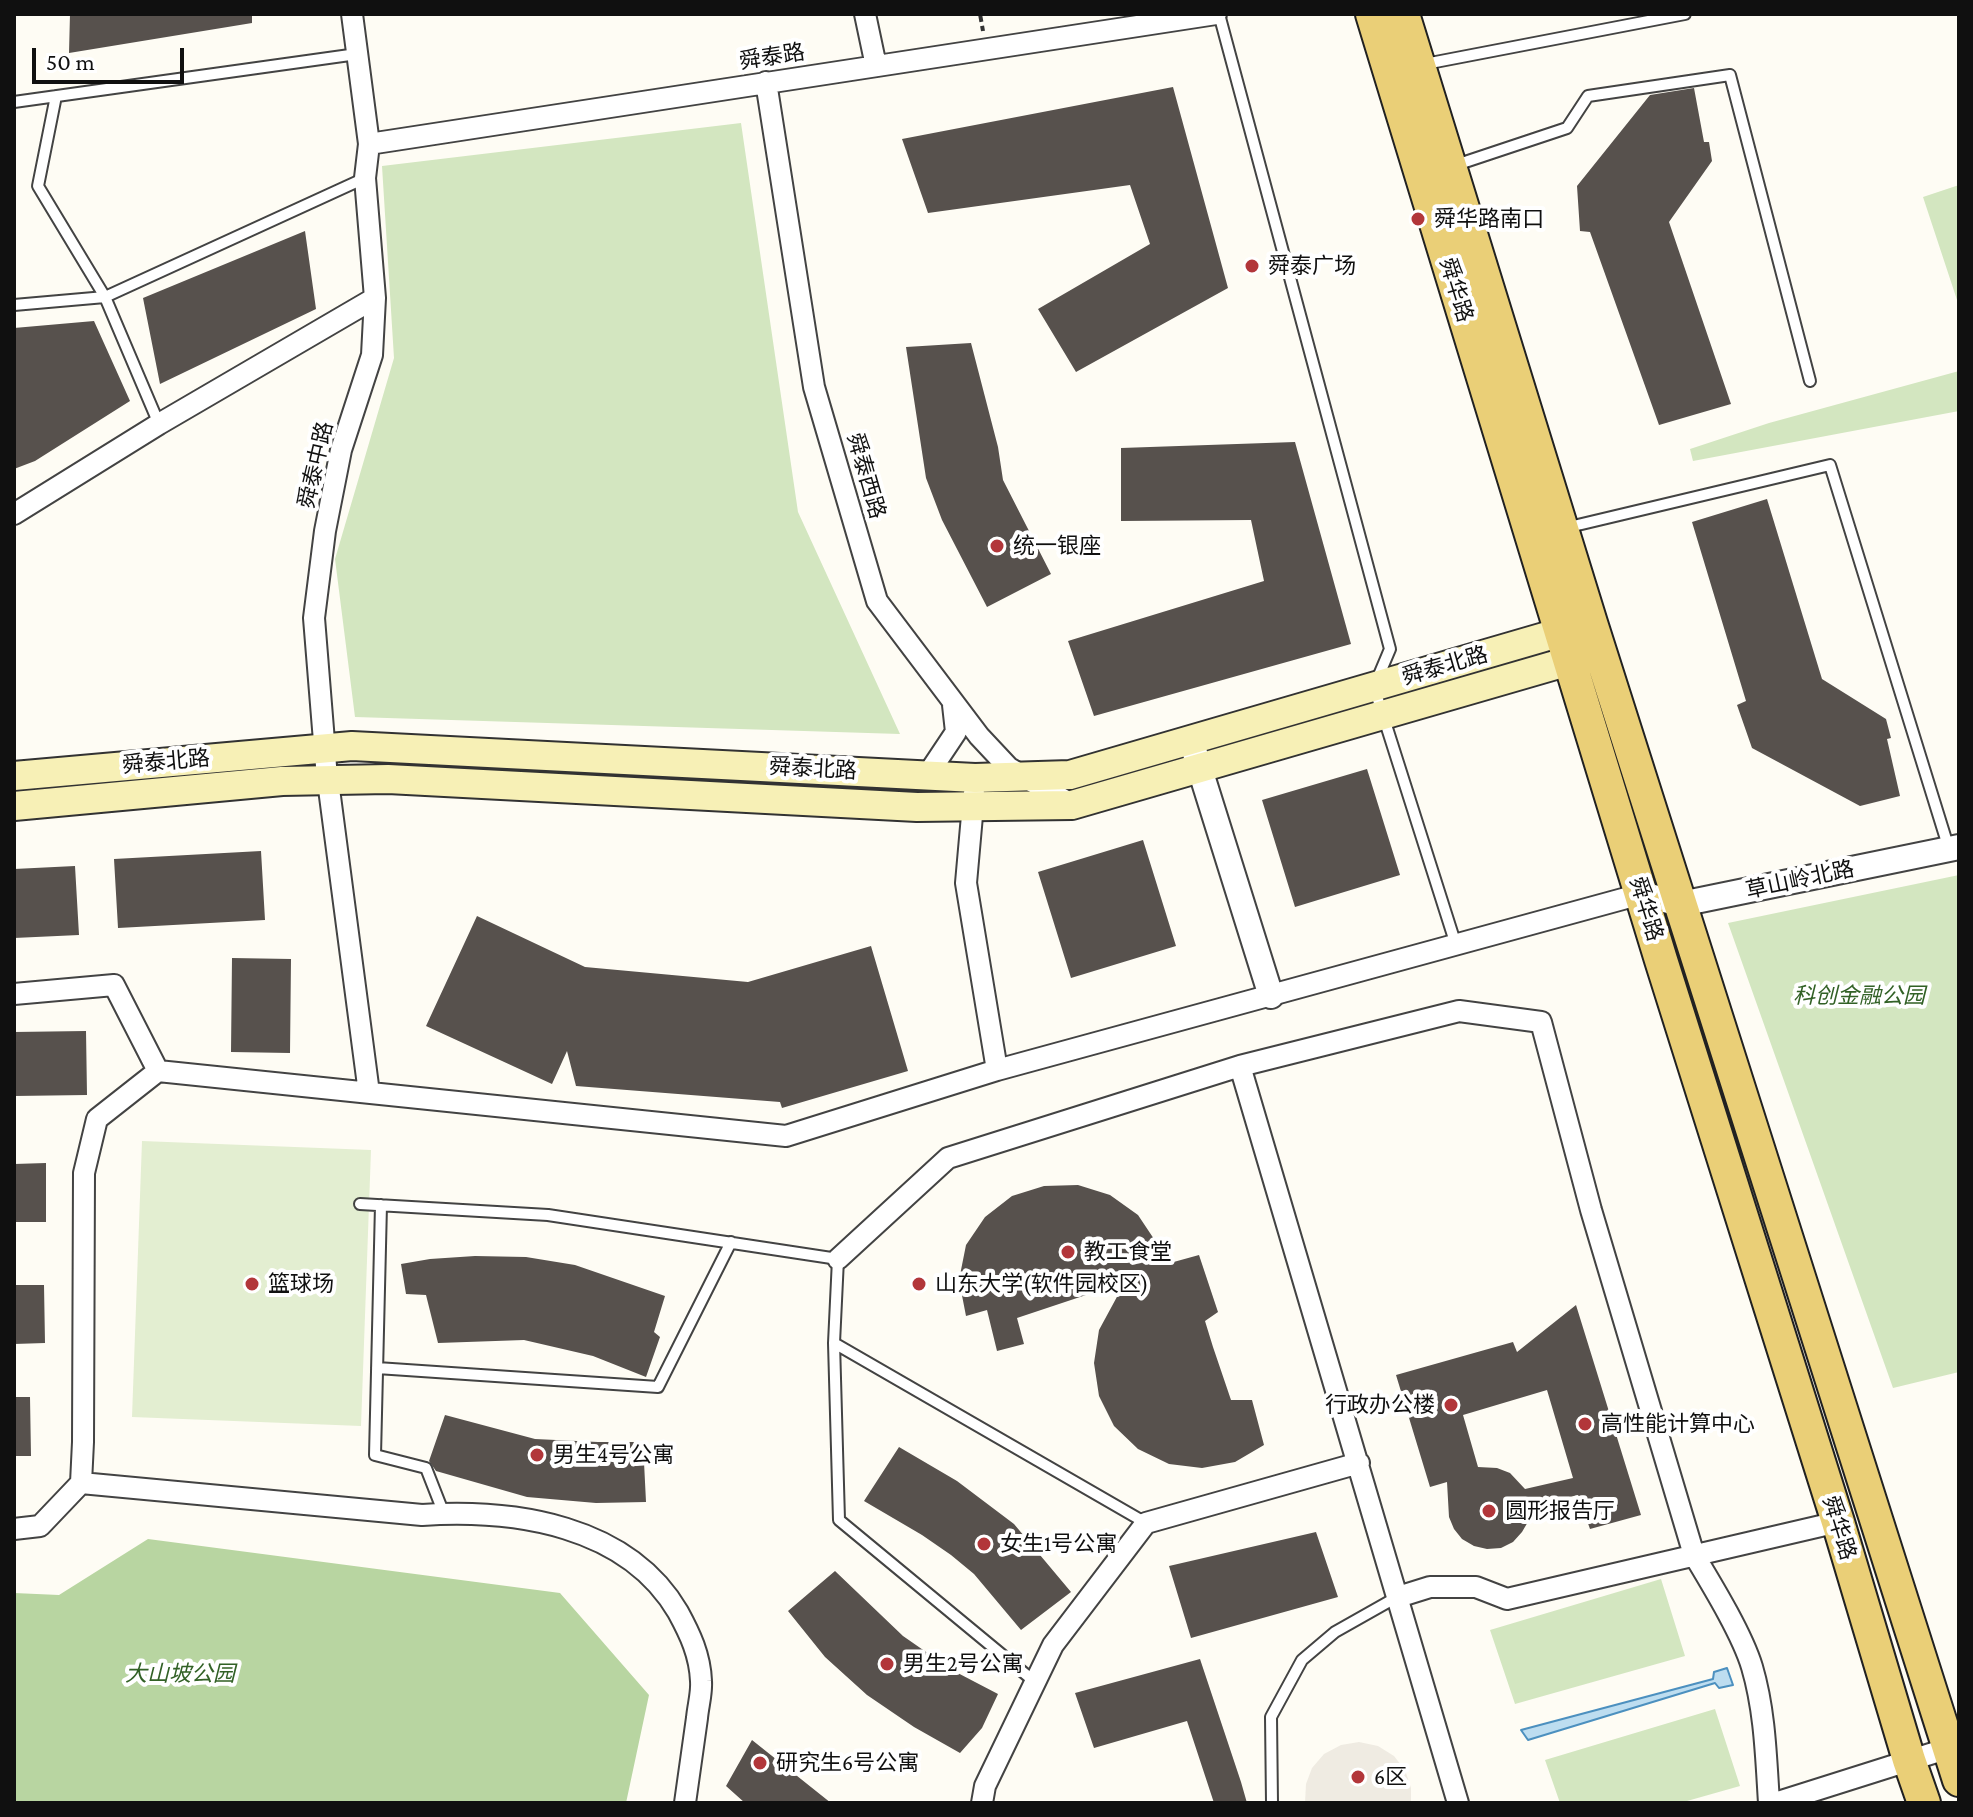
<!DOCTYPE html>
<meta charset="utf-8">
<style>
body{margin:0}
#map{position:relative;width:1973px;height:1817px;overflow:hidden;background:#fefcf4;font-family:"Crimson Pro",serif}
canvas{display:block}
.frame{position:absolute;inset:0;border:16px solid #101010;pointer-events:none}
.scale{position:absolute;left:32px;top:48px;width:152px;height:36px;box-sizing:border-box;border:4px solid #101010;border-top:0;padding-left:10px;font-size:24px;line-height:28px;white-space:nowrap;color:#101010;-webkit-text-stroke:6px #fff;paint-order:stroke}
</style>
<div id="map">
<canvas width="1973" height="1817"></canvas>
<div class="frame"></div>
<div class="scale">50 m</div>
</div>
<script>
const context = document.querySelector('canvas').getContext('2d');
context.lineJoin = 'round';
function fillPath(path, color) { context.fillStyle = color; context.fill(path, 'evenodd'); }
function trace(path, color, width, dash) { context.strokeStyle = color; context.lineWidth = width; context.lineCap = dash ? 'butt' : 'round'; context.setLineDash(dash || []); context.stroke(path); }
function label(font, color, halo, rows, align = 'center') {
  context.font = font + ' "Crimson Pro","Noto Sans SC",serif'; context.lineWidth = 8; context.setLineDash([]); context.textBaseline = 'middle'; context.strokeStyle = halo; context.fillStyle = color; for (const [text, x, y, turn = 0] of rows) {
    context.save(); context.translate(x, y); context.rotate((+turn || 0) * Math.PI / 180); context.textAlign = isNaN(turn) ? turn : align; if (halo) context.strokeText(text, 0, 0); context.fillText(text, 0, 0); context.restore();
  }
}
fillPath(new Path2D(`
 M741,123L798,512L900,734L355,717L335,559L394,358L382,166Z
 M1959,185V306L1923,197Z
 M1959,371V411L1693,461L1690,449L1769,423Z
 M1959,875V1372L1893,1388L1728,923Z
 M1661,1579L1685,1656L1515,1704L1490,1630Z
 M1715,1709L1740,1786L1680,1803H1560L1545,1760Z`), '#d3e6c0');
fillPath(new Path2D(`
 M148,1539L560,1593L649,1695L626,1803H14V1593L59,1595Z`), '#b8d5a1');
fillPath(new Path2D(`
 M142,1141L371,1150L361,1426L132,1417Z`), '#e3eed1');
fillPath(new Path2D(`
 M1359,1742L1378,1746L1394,1756L1405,1770L1411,1788V1803H1305L1306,1784L1312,1768L1324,1754L1341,1745Z`), '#efebe2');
const water = new Path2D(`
 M1727,1668L1733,1685L1719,1688L1715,1683L1528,1740L1521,1730L1713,1679L1714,1672Z`);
fillPath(water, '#bdddf0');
trace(water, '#4c90bf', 2);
fillPath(new Path2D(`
 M70,14H252V23L69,53Z
 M1173,87L1228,288L1076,372L1038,309L1150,244L1130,185L928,213L902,139Z
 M1694,88L1704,142H1709L1712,161L1669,222L1731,404L1659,425L1590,232L1580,231L1577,186L1650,95Z
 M305,231L316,309L160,384L143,298Z
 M94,321L130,401L35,461L14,469V328Z
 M971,343L998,447L1003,480L1051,574L987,607L942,520L926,478L906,347Z
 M1295,442L1351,644L1094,716L1068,641L1264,581L1251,520L1121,521V448Z
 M1767,499L1822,679L1886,719L1891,738L1887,739L1900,796L1860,806L1752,748L1737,705L1746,701L1692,522Z
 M1367,769L1400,875L1295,907L1262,800Z
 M1143,840L1176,946L1071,978L1038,872Z
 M261,851L265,920L118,928L114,859Z
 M75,866L79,935L14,938V869Z
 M477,916L585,967L748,982L871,946L908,1071L782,1108L780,1102L576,1086L567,1051L552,1084L426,1026Z
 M232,958L291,959L290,1053L231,1052Z
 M86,1031L87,1095L14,1096V1032Z
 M46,1163V1222H14V1164Z
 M1078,1185L1110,1195L1138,1215L1170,1263L1199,1255L1218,1312L1205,1321L1213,1347L1231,1400H1252L1264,1445L1235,1462L1202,1468L1169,1464L1138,1449L1114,1426L1099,1396L1094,1363L1099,1330L1125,1282L1017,1318L1024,1344L997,1351L987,1310L966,1316L959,1280L966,1245L985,1217L1012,1196L1044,1186Z
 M475,1256L526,1257L575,1265L665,1296L654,1332L660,1337L646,1377L593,1356L524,1340L438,1343L426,1295L406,1294L401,1264L430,1259Z
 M14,1285H44L45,1343L14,1344Z
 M1576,1305L1641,1515L1590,1529L1578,1495L1530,1506L1529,1520L1522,1532L1513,1542L1501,1548L1487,1549L1474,1546L1462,1539L1454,1529L1449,1517L1447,1482L1430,1487L1396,1375L1513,1342L1517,1352ZM1547,1390L1573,1478L1525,1489L1510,1473L1497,1468L1478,1467L1463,1415Z
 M14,1397H30L31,1456H14Z
 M445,1415L535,1439L598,1442H643L646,1502L596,1503L527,1497L436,1471L429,1461Z
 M899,1447L957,1481L1014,1524L1071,1592L1021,1630L974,1574L951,1555L922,1535L864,1501Z
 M1316,1532L1338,1597L1191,1638L1169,1566Z
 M835,1571L903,1636L952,1670L998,1694L982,1728L960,1753L914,1727L867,1695L825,1657L788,1611Z
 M1200,1659L1241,1782L1247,1803H1214L1187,1721L1094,1748L1075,1693Z
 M752,1740L831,1803H745L726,1786Z`), '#57514d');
const service = new Path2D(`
 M1219,14L1390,649L1374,687L1456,945
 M1425,64L1685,14
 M56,96L38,186L105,297L159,424
 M14,102L357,54
 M1453,166L1567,128L1588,96L1730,75L1810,381
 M14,305L105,297L365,178
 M1565,528L1830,465L1949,849
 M360,1204L548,1215L838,1259L834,1343L839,1520L1035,1682
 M381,1205L375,1455L426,1468L444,1514
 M834,1343L1146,1523
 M377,1368L658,1387L731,1242
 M1272,1803L1271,1717L1302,1660L1335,1632L1397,1597`);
const minor = new Path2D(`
 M352,14L369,144
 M865,14L876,66
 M766,82L814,387L877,601L979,736L1009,768L1071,804
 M14,514L159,424L375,298
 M921,775L928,774L956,732L953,705
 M974,793L966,883L997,1070
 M14,994L114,985L158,1071
 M1240,1066L1458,1803
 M369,1093L326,766L314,618L325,531L341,450L372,355L375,298L365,178L369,144L1216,14
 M838,1259L948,1158L1240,1066L1459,1011L1541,1022L1591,1210L1694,1555C1712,1585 1742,1634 1752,1667C1765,1711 1766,1757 1769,1803
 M81,1483L422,1515C515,1509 627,1525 678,1612C690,1634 700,1655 701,1681C702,1693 698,1706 697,1718C693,1746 689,1775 685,1803
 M14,1529L40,1526L81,1483L83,1442L84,1173L97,1119L158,1071L786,1136L997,1070L1641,894
 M1398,1597L1430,1587H1476L1507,1599L1838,1522
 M982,1803L985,1786L1053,1645L1146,1523L1359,1463
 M1775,1803L1949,1748`);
const tertiary = new Path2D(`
 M1194,750L1271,996
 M1641,894L1681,904L1959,847`);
const secondary = new Path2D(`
 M14,776L352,746L975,778L1070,775L1582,626
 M14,806L282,781L388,779L917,807L1072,805L1590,655`);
const primary = new Path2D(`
 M1372,14L1661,960L1838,1522L1909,1760L1924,1803
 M1403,14L1591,623L1959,1780`);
trace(service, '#434343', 14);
trace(minor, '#434343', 24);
trace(tertiary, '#434343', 28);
trace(secondary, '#323232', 32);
trace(primary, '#212121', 36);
trace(new Path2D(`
 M980,14L983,31`), '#323232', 4, [8, 4]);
trace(service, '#fff', 10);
trace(minor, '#fff', 20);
trace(tertiary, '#fff', 24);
trace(secondary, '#f7f0b6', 28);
trace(primary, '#eacf77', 32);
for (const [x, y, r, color] of [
 [1418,219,8,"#b2363a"],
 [1252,266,8,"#b2363a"],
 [997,546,8,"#b2363a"],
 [1068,1252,8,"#b2363a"],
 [252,1284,8,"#b2363a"],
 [919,1284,8,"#b2363a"],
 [1451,1405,8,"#b2363a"],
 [1585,1424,8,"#b2363a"],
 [537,1455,8,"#b2363a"],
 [1489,1511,8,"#b2363a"],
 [984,1544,8,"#b2363a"],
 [887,1664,8,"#b2363a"],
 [760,1763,8,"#b2363a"],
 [1358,1777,8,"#b2363a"]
]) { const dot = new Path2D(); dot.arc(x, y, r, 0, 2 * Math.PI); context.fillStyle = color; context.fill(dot); trace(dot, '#fff', 3); }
label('22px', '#101010', '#fff', [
 ["舜泰路",772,57,-9],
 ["舜华路",1456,290,73],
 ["舜泰中路",316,465,-77],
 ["舜泰西路",866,476,74],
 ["舜泰北路",1445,666,-16],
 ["舜泰北路",166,762,-5],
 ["舜泰北路",813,769,3],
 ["草山岭北路",1800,880,-12],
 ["舜华路",1646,909,73],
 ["舜华路",1839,1528,73]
]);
label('22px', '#101010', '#fff', [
 ["舜华路南口",1434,219],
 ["舜泰广场",1268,266],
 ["统一银座",1013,546],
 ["教工食堂",1084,1252],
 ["篮球场",268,1284],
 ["山东大学(软件园校区)",935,1284],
 ["行政办公楼",1435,1405,"right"],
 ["高性能计算中心",1601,1424],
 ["男生4号公寓",553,1455],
 ["圆形报告厅",1505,1511],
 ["女生1号公寓",1000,1544],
 ["男生2号公寓",903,1664],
 ["研究生6号公寓",776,1763],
 ["6区",1374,1777]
], 'left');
label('italic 22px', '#326126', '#fff', [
 ["科创金融公园",1859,996],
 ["大山坡公园",180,1674]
]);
</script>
